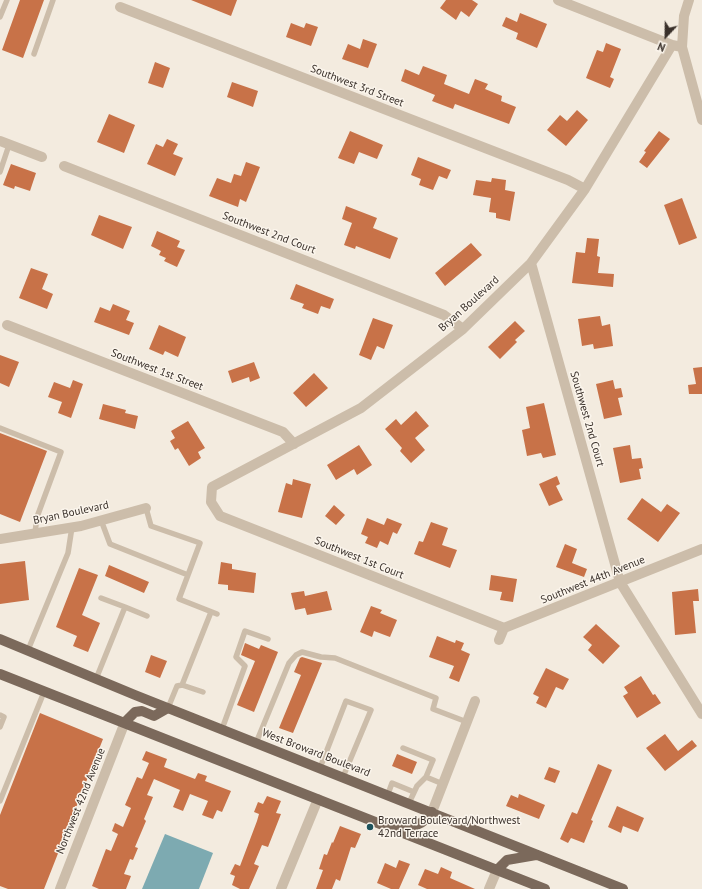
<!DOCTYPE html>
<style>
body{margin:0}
#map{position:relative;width:702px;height:889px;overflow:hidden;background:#f3ebdf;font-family:"PT Sans",sans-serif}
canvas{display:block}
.north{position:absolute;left:646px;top:16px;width:40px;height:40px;-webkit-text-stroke:3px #fbf5ec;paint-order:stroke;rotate:202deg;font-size:11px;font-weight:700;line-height:16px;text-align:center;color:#39302a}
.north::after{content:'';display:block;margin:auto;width:14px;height:18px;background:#39302a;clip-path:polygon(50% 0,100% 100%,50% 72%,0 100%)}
</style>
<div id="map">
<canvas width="702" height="889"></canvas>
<div class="north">N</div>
</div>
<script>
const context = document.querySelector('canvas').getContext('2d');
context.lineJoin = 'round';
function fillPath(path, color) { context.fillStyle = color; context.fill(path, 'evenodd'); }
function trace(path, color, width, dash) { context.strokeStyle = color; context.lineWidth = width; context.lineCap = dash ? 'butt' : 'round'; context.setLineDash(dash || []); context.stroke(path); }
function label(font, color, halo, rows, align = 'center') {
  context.font = font + ' "PT Sans",sans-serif'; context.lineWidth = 3; context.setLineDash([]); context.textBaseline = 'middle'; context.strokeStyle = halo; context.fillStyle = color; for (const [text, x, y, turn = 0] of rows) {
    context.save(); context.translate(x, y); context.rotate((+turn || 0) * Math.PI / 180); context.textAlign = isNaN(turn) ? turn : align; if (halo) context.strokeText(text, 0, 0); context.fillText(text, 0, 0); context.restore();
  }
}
fillPath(new Path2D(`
 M165,834L213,853L199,889H142Z`), '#7daab1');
fillPath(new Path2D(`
 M20,0H44L23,58L2,50Z
 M191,0H237L231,16Z
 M446,0H472L478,4L469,17L461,11L456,20L440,8Z
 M520,13L547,24L537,48L516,39L518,33L502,26L506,17L517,22Z
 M291,23L304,28L306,23L318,27L311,46L286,37Z
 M363,39L377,44L368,68L342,59L348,44L360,49Z
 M606,43L621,49L610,77L614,79L610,88L586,78L597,50L603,52Z
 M155,62L170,68L163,88L148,83Z
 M423,66L447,75L444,84L469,94L475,79L488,84L485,89L502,96L501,101L516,107L509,124L455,104L453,109L432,101L435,95L401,81L405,69L419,75Z
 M232,82L258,91L253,107L227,97Z
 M577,110L588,120L566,146L547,130L560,115L567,121Z
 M109,114L135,125L124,153L97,142Z
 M350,131L383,145L377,159L359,152L354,164L338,158Z
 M659,131L670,139L647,168L639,162L646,152L644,151Z
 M167,139L178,144L173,154L183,158L175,176L147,164L156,144L163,147Z
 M418,157L451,170L447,179L439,176L433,190L419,185L421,179L411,175Z
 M246,162L260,167L246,202L240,199L238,207L209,196L217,178L231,183L234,174L241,176Z
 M11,164L36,173L30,191L15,186L14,189L3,185Z
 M492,178L506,180L505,190L515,192L510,221L496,218V213L489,212L491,198L473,195L476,180L491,182Z
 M682,198L697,238L679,245L664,205Z
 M346,206L377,218L373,228L398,238L390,259L356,246L355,249L344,245L352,223L342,219Z
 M99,215L132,227L123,249L91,235Z
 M157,231L180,241L177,247L185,250L177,267L164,261L166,258L159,255L161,251L151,246Z
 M587,238L599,239L597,256L600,257L598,273L614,274L613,287L572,283L576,252L585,253Z
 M471,243L482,255L445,286L435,273Z
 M31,268L48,274L42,289L53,294L47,309L19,298Z
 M296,284L334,299L330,309L321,306L318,314L302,308L304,304L290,299Z
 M113,304L130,311L126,320L134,323L129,335L94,322L100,307L110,311Z
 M600,316L602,326L610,324L613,346L594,349L593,344L582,346L578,319Z
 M373,318L393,325L384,349L377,346L371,360L359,355Z
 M515,321L525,331L515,340L517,342L500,359L488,347Z
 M159,325L186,337L178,357L165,351L163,355L149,349Z
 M0,355L19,362L9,387L0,383Z
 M254,362L260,378L250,382L249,377L232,383L228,371Z
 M702,367V394H689L688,385L696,384L693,368Z
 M314,373L328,388L306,407L293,393Z
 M73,380L83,384L71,418L58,413L62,402L48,397L54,382L70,388Z
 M613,380L615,389L621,388L623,397L618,398L622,415L604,419L596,384Z
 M544,403L556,455L543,458L541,453L527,456L522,430L530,428L526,407Z
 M103,404L126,410L125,413L138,416L135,429L99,419Z
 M416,411L429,426L415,438L425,450L411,463L400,451L402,448L385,429L396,419L401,425Z
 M188,421L205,448L198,452L201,458L189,466L178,448L175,450L170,441L175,438L171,431Z
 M0,433L47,451L20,522L0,514Z
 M359,445L372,465L357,475L354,469L336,480L327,465Z
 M630,445L632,459L641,458L643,468L639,469L641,479L620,483L613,448Z
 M557,476L560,484L556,486L563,500L549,506L539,484Z
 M293,479L311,484L302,518L278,512L286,483L292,485Z
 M642,498L661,512L667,504L680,513L658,542L627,519Z
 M334,505L345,515L336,525L325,516Z
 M367,518L384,525L387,518L402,524L397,534L393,532L388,545L380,541L377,548L365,543L368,537L361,534Z
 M431,522L448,528L442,545L457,550L450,568L414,554L419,541L423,542Z
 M565,544L577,549L572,563L587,569L584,577L556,567Z
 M25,561L29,600L0,604V564Z
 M221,562L232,564V569L256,573L254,593L228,590V585L218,584Z
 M109,565L149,582L144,593L105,576Z
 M79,568L98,575L82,615L100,623L88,652L73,646L77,636L56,627Z
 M491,575L517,579L513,602L500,600L502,592L489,590Z
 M698,589L699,601H693L696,633L675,635L672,592Z
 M304,591L305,596L327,591L332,610L307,615L305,608L295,610L291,593Z
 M371,606L382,610L380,613L397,620L390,637L374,631L372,637L360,632Z
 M596,624L620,646L603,664L588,650L592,645L583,637Z
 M437,636L455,643L456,640L464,643L461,650L470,654L459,682L449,678L454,666L429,657Z
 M245,643L259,649L261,645L278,652L254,712L237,705L255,661L241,655Z
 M151,655L167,661L160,678L145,672Z
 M302,657L322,663L293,733L279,728L301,675L294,672L300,658Z
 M546,668L569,679L563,690L556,687L546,708L536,703L539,697L533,694Z
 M641,676L653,695L655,694L661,703L637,718L623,696L628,693L624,687Z
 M40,713L103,739L44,889H8L0,886V815Z
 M665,734L678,751L692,740L697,746L665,771L646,748Z
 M146,751L167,759L164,767L195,779L198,773L207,776L205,781L231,791L222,812L217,810L213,819L202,815L208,801L190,794L183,811L173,807L180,790L154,779L147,795L153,797L144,819L146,821L135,847L138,848L133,860L130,859L124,874L131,876L126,889H99L92,886L106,849L111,851L118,834L112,831L115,823L123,827L131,808L125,805L137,777L142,779L149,763L142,760Z
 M397,754L417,762L412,774L392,766Z
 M598,764L612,770L591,820L593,821L584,843L571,838L568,843L560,839L572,812L577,814Z
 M549,767L560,771L555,783L544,779Z
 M519,794L545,805L539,819L506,806L511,795L518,798Z
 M267,796L281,801L276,813L281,814L268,847L262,845L254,864L259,866L249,889H240L232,885L235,876L230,874L235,864L240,866L257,821L259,814L254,812L258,802L263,804Z
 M617,806L644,818L638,832L623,826L621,833L608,827Z
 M340,826L361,834L355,848L351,847L340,881L336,879L332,889H316L323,870L319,869L324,854L327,855L332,842L333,843Z
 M399,860L410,864L399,889H391L377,883L385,863L396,868Z
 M441,867L452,872L450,878L475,889H427L418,885L425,869L438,874Z`), '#c87248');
trace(new Path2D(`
 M0,17L7,0
 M34,54L53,0
 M0,172L9,145
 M0,428L61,452L37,517L35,533
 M146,508L151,526L200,543L179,599L217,614
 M101,520L110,544L188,575
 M125,607L147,616
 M28,650L68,553L72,527
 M96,679L125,607L101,598
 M182,685L203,692
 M168,708L177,686L182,685L211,612
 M0,715L4,717L0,727
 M222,729L245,666L236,657L245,631L268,639
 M256,743L289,663L296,655L302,652L321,657L335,658L436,698L433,709L467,722
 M403,748L433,760L426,777
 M320,768L346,701L371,710L343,777
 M388,794L392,783L414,792
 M0,801L44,692
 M409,803L417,786L426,777L443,784`), '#ccbdaa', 5.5);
trace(new Path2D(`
 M558,0L672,45L682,47
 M689,0L684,16L682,47L702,120
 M120,7L568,180L585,189
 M0,141L42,157
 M64,166L444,315L463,329
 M531,263L620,582L702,714
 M7,325L283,432L294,444
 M0,539L81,526L146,508
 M504,628L220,516L211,502L212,487L361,408L463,329L531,263L585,189L672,45
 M499,640L504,628L702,549
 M432,812L475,701
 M60,889L125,722
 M281,889L318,799
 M489,889L497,870`), '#ccbdaa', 10);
trace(new Path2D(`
 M0,639L135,695L623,889
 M0,674L545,889
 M125,722L135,712L142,711L154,716L168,708
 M395,830C411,827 423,826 432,812
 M497,870L507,860L536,855`), '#7b695b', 10);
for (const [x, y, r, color] of [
 [370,827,4,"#1e535c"]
]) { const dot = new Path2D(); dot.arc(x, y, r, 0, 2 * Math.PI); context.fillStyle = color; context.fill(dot); trace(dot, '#fbf5ec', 1.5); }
label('11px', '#39302a', '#fbf5ec', [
 ["Southwest 3rd Street",357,86,21],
 ["Southwest 2nd Court",269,233,21],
 ["Bryan Boulevard",469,304,-42],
 ["Southwest 1st Street",157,370,21],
 ["Southwest 2nd Court",587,419,74],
 ["Bryan Boulevard",71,513,-12],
 ["Southwest 1st Court",359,558,22],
 ["Southwest 44th Avenue",593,580,-22],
 ["West Broward Boulevard",316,753,21],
 ["Northwest 42nd Avenue",81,801,-68]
]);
label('11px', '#39302a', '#fbf5ec', [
 ["Broward Boulevard/Northwest",378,821],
 ["42nd Terrace",378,834]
], 'left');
</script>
